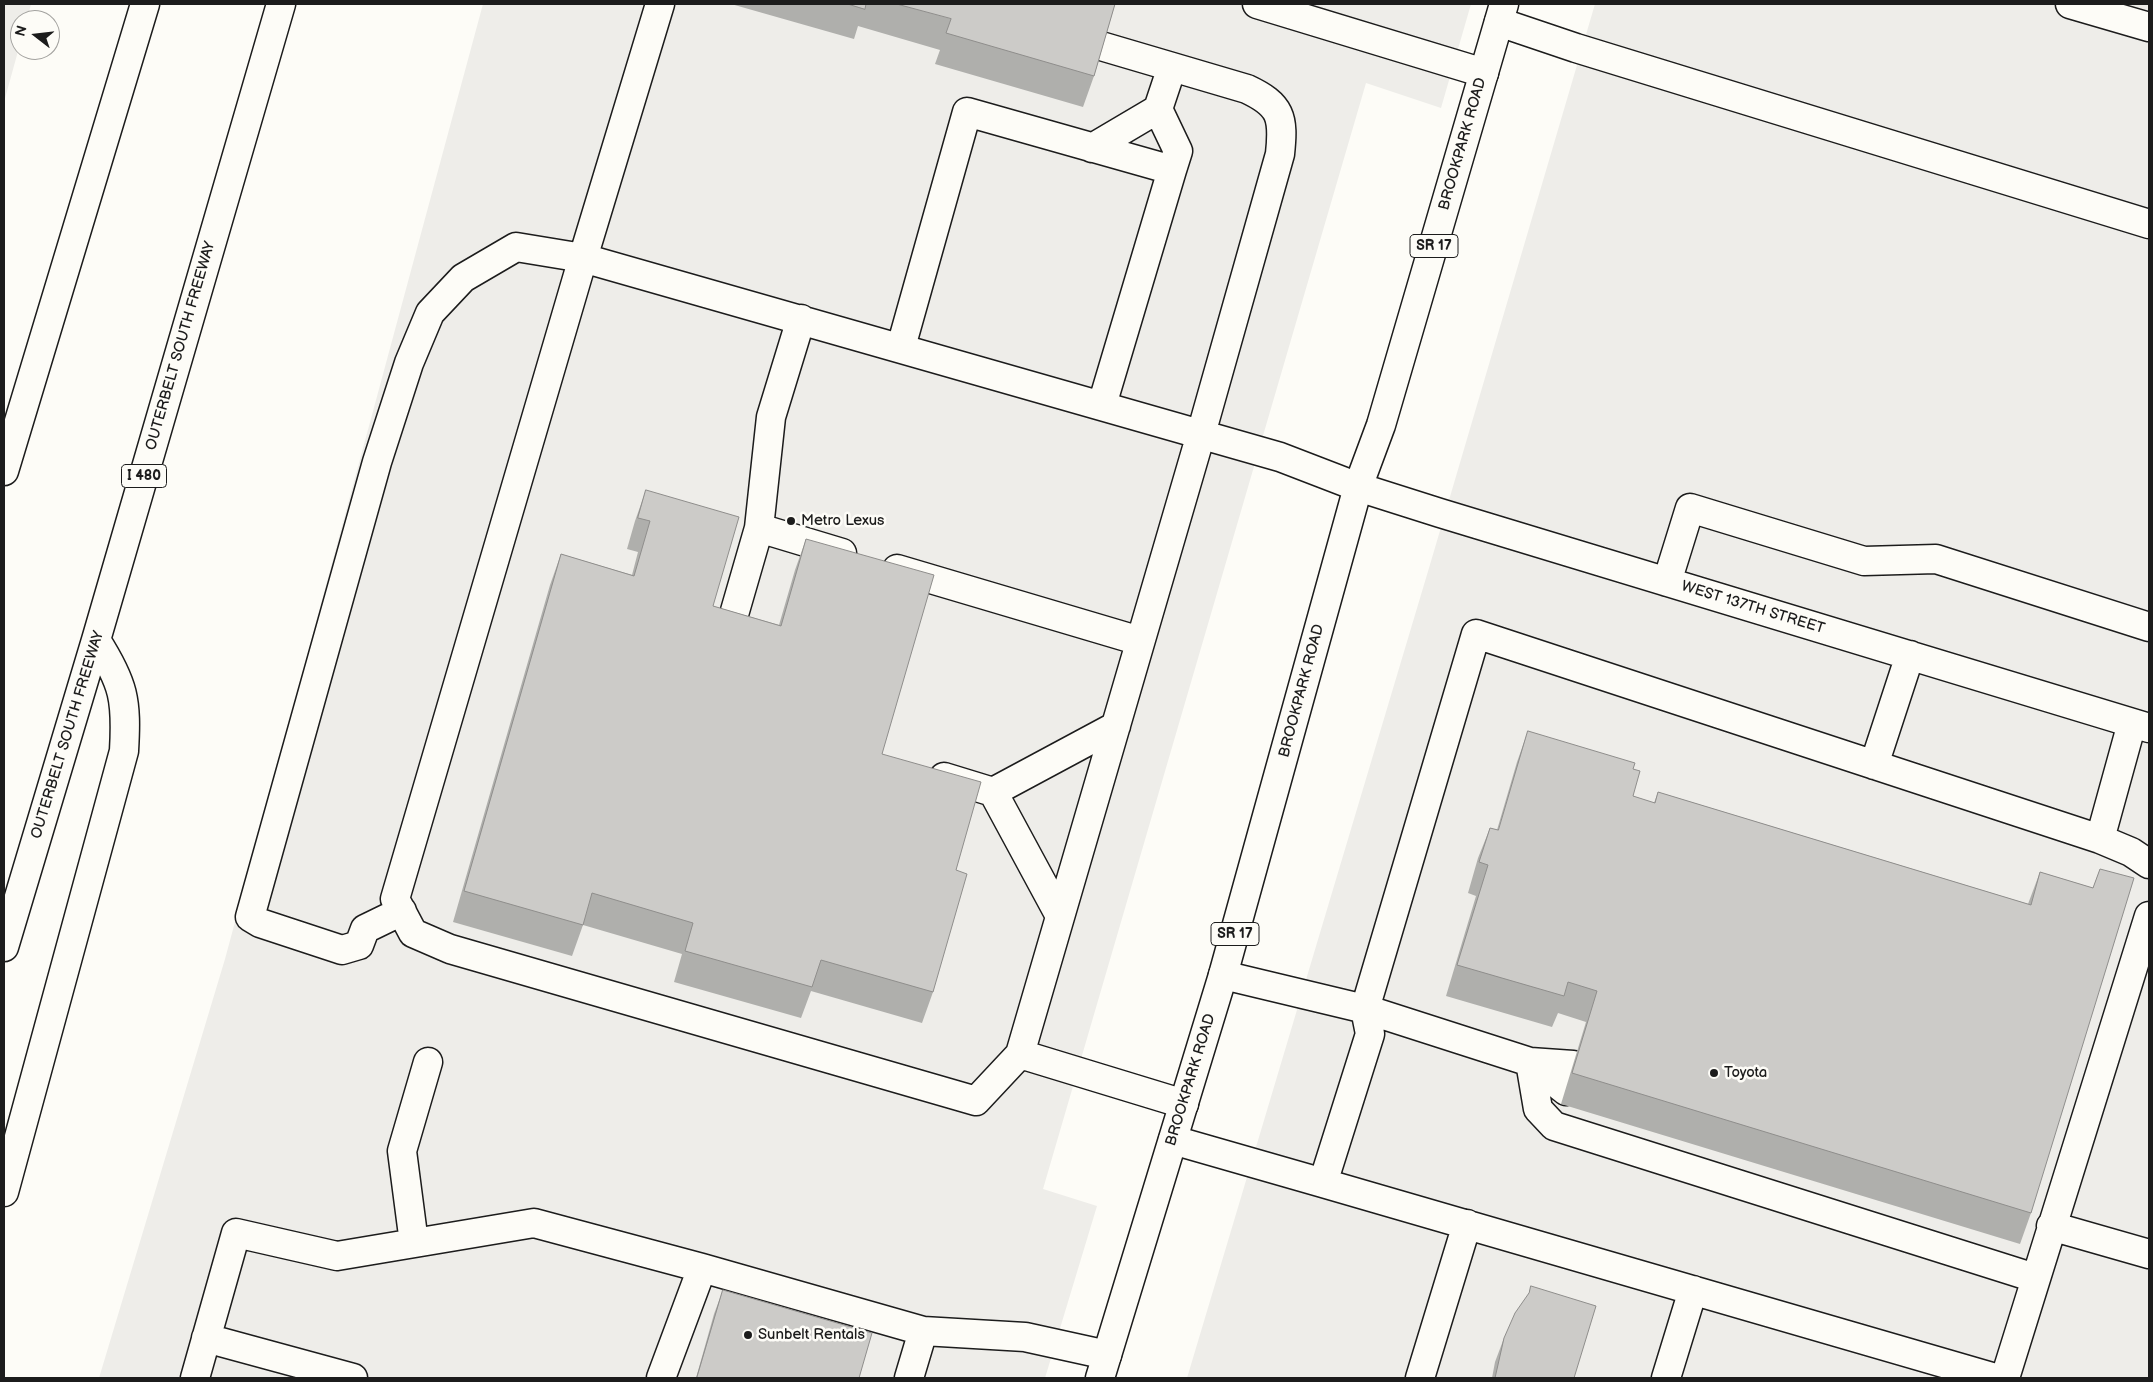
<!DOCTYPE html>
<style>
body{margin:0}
#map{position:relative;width:2153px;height:1382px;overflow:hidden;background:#fdfcf7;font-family:"Balsamiq Sans",sans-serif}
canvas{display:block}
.frame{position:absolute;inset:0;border:5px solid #1c1c1c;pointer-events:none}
.north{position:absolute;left:10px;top:10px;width:50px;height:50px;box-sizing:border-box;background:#fdfcf7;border:1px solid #a3a29f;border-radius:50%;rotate:286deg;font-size:14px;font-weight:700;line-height:20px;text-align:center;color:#1c1c1c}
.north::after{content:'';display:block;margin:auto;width:18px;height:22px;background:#1c1c1c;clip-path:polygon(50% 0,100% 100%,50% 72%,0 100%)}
</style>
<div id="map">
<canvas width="2153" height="1382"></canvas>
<div class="frame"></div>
<div class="north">N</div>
</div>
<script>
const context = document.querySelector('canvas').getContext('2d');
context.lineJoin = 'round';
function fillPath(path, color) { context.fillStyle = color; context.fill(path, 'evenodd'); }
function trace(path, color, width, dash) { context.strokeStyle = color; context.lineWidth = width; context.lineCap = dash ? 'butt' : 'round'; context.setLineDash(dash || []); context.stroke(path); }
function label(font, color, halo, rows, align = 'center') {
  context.font = font + ' "Balsamiq Sans",sans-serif'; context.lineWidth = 5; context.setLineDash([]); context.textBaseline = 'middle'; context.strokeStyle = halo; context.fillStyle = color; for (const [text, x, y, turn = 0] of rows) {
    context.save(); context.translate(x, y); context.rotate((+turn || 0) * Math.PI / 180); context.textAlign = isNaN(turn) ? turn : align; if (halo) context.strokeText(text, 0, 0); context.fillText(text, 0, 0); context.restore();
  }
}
fillPath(new Path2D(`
 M4,4H31L27,20H20V44L4,102Z
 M483,4H1471L1441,108L1366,83L1043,1189L1097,1206L1045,1378H99L225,959Z
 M1595,4H2149V1378H1187L1429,568Z`), '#eeede9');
const minor = new Path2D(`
 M1257,4L1484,73
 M2070,4L2149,27
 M1499,22L1576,48L2149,224
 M1158,109L1172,67
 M1092,148L1158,109L1178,151L1172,170
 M801,319L771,417L759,528L842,553
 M901,347L967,112L1172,170L1102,405
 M897,569L1140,641
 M1667,582L1690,508L1864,561L1936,559L2149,627
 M724,649L759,528
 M1874,765L1910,655
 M944,777L993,792
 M2100,839L2132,723
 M402,911L365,929L359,945L342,950L260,923L250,917L377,462L409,363L430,313L463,278L516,247L583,258L660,4
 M1060,916L993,792L1116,726
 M1223,975L1365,1009L1530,1062L1538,1109L1554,1126L2035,1278
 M1020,1054L1201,434L1280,154C1284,117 1281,105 1247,89L1067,36
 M1530,1062L1566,1091
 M1530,1062L1573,1065
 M1184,1104L1020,1054L976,1101L450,949L413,933L395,899L583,258L1280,457L1358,487L1440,513L2149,728
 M1173,1140L1323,1183
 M2051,1226L2149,1254
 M414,1243L402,1151L428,1062
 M206,1338L353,1378
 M195,1378L236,1233L337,1256L534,1223L702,1268L923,1331
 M661,1378L702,1268
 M909,1378L923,1331L1025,1337L1107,1355
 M1420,1378L1467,1224
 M1666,1378L1693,1290
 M1995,1378L1323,1183L1370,1034L1365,1009L1476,634L2100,839L2131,852L2149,864
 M2005,1378L2149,916`);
const major = new Path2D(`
 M1100,1378L1223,975L1358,487L1381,425L1504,4`);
const highway = new Path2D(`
 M4,471L145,4
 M4,947L96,640L281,4
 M4,1192L124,751C127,700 124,684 96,640`);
trace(minor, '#1c1c1c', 31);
trace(major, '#1c1c1c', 31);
trace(highway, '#1c1c1c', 31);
trace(minor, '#fdfcf7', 28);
trace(major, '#fdfcf7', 28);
trace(highway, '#fdfcf7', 28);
fillPath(new Path2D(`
 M731,4H1115L1094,76L1083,107L935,64L940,50L858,26L854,39Z
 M646,490L713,606L779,625L795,570L806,539L882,754L956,870L933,992L922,1023L811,991L801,1018L674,982L682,954L583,925L572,956L453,922L550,585L561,554L632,575L638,552L627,549L635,521Z
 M1528,731L1633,769V796L1654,803L1658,792L2028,904L2040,872L2093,888L2100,869L2031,1213L2020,1244L1561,1104L1586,1022L1558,1013L1552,1027L1446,996L1476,896L1468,893L1478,858L1490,828L1497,830L1517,762Z
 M1531,1286L1574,1378H1492L1495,1362L1504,1338L1528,1295Z
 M723,1290L859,1378H696L714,1314Z`), '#afafac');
const building = new Path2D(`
 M848,4H866L865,9Z
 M897,4H1115L1094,76L946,33L951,19Z
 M646,490L739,517L713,606L781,626L806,539L934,575L882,754L981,782L956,870L967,874L933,992L821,960L812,987L685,951L693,923L592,893L583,925L464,891L561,554L634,576L650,521L638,518Z
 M1528,731L1635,763L1633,769L1640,771L1633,796L1655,803L1658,792L2031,905L2040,872L2093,888L2100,869L2134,878L2031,1213L1572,1073L1597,991L1568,982L1564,996L1457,965L1488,865L1479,862L1490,828L1498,830Z
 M1531,1286L1596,1306L1574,1378H1495L1504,1338L1515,1313L1529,1293Z
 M723,1290L872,1333L859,1378H697Z`);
fillPath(building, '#cccbc8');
trace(building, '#8f8e8c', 1);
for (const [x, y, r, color] of [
 [791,521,5,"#1c1c1c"],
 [1714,1073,5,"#1c1c1c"],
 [748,1335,5,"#1c1c1c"]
]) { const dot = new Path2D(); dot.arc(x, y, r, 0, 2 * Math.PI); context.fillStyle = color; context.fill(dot); trace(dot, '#fdfcf7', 2); }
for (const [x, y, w] of [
 [1434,246,48],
 [144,476,45],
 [1235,934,48]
]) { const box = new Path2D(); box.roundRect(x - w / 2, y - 11.5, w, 23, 4); context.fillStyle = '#fdfcf7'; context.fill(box); trace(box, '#1c1c1c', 1); }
label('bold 14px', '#1c1c1c', null, [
 ["SR 17",1434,246],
 ["I 480",144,476],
 ["SR 17",1235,934]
]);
label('15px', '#1c1c1c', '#fdfcf7', [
 ["BROOKPARK ROAD",1463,144,-74],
 ["OUTERBELT SOUTH FREEWAY",181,346,-74],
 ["WEST 137TH STREET",1753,608,17],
 ["BROOKPARK ROAD",1302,691,-75],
 ["OUTERBELT SOUTH FREEWAY",68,735,-73],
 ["BROOKPARK ROAD",1191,1080,-73]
]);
label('15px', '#1c1c1c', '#fdfcf7', [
 ["Metro Lexus",801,521],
 ["Toyota",1724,1073],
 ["Sunbelt Rentals",758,1335]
], 'left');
</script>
